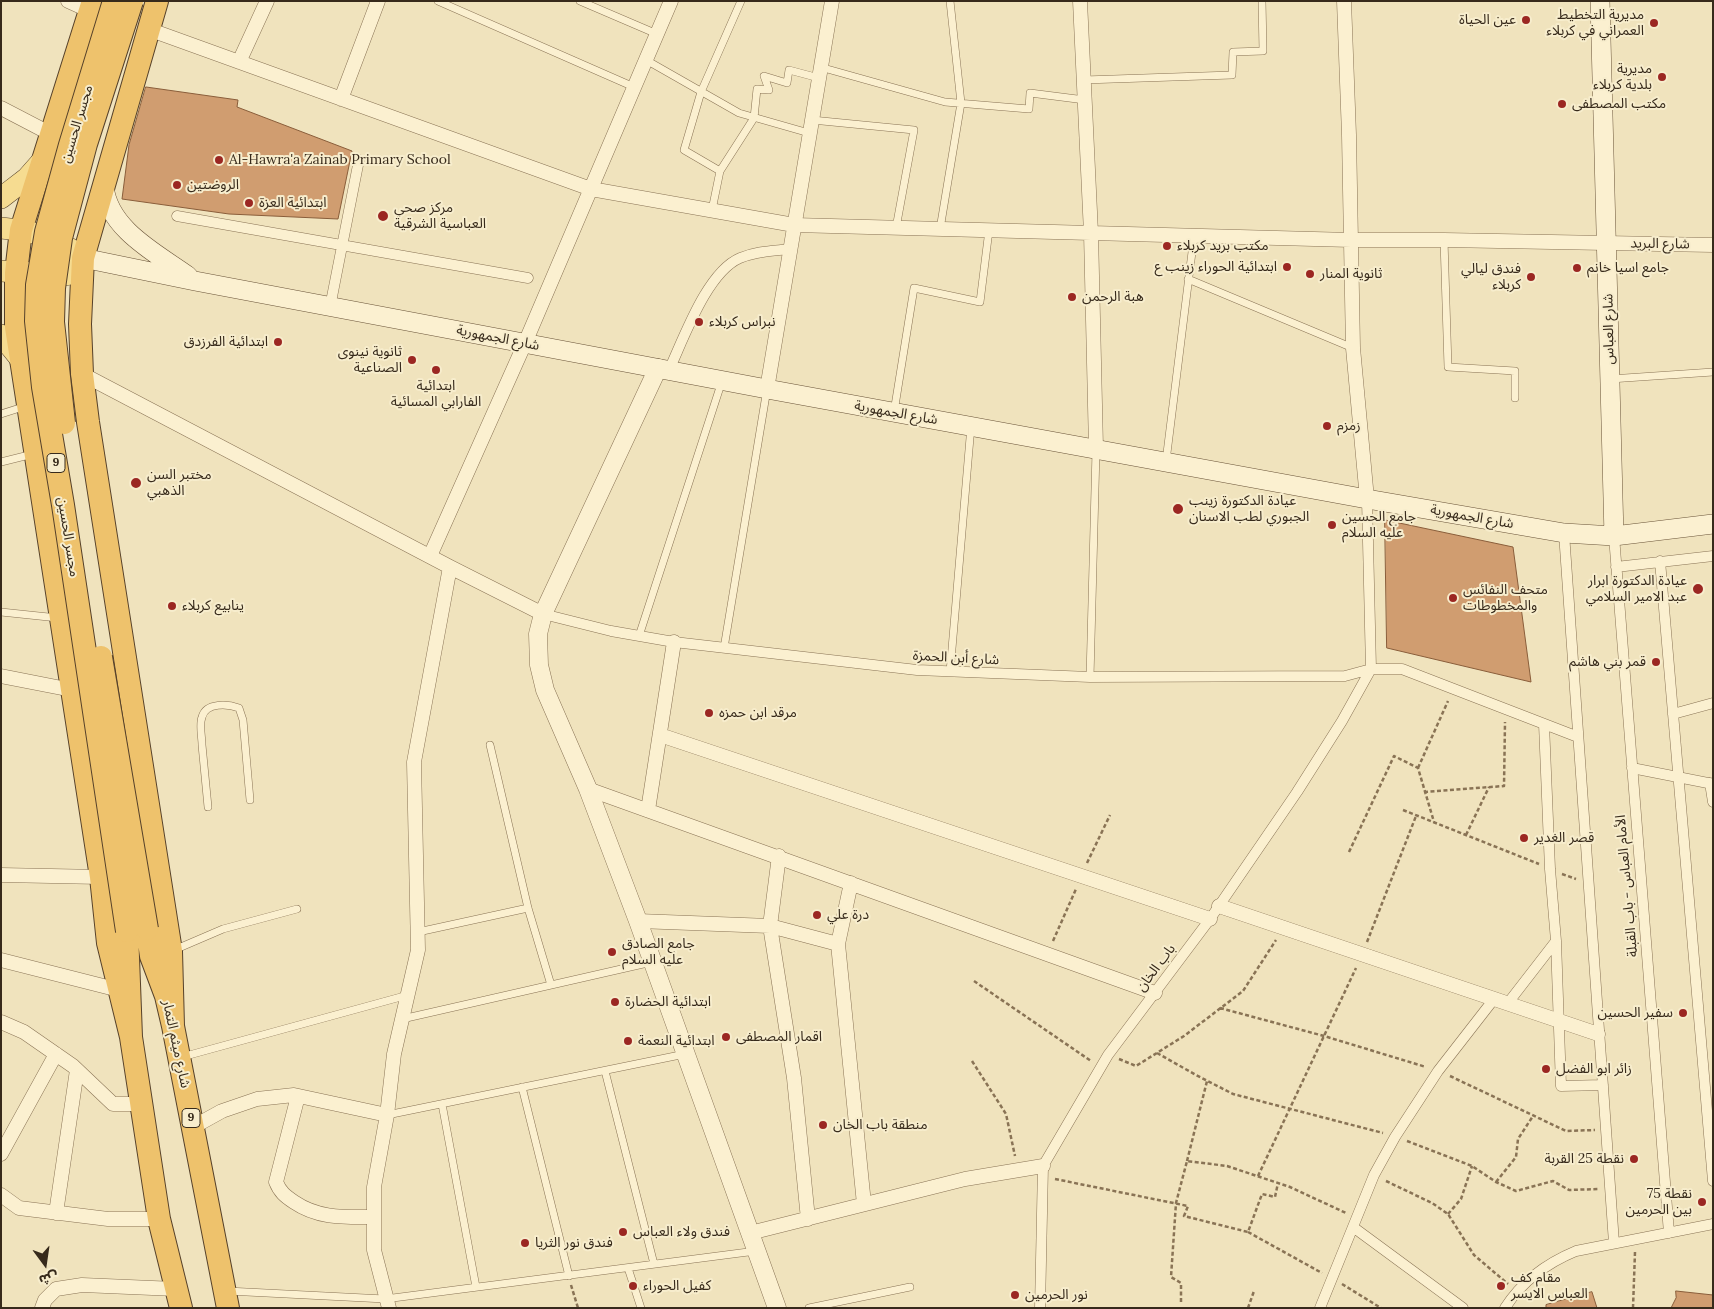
<!DOCTYPE html>
<meta charset="utf-8">
<style>
body{margin:0}
#map{position:relative;width:1714px;height:1309px;overflow:hidden;background:#f0e3bd;font-family:Lora,"Noto Sans Arabic",serif}
canvas{display:block}
.frame{position:absolute;inset:0;border:2px solid #372a1b;pointer-events:none}
.north{position:absolute;left:20px;top:1239px;width:50px;height:50px;-webkit-text-stroke:4px #f7edcd;paint-order:stroke;rotate:166deg;font-size:14px;font-weight:700;line-height:20px;text-align:center;color:#372a1b}
.north::after{content:'';display:block;margin:auto;width:18px;height:22px;background:#372a1b;clip-path:polygon(50% 0,100% 100%,50% 72%,0 100%)}
</style>
<div id="map">
<canvas width="1714" height="1309"></canvas>
<div class="frame"></div>
<div class="north">ش</div>
</div>
<script>
const context = document.querySelector('canvas').getContext('2d');
context.lineJoin = 'round';
function fillPath(path, color) { context.fillStyle = color; context.fill(path, 'evenodd'); }
function trace(path, color, width, dash) { context.strokeStyle = color; context.lineWidth = width; context.lineCap = dash ? 'butt' : 'round'; context.setLineDash(dash || []); context.stroke(path); }
function label(font, color, halo, rows, align = 'center') {
  context.font = font + ' Lora,"Noto Sans Arabic",serif'; context.lineWidth = 4; context.setLineDash([]); context.textBaseline = 'middle'; context.strokeStyle = halo; context.fillStyle = color; for (const [text, x, y, turn = 0] of rows) {
    context.save(); context.translate(x, y); context.rotate((+turn || 0) * Math.PI / 180); context.textAlign = isNaN(turn) ? turn : align; if (halo) context.strokeText(text, 0, 0); context.fillText(text, 0, 0); context.restore();
  }
}
const building = new Path2D(`
 M146,87L238,100L237,107L352,151L338,219L229,214L122,199L129,145Z
 M1385,520L1513,547L1531,682L1387,648Z
 M1676,1291L1713,1295V1308H1671L1676,1298Z
 M1592,1292L1597,1308H1546V1305Z`);
fillPath(building, '#d09d70');
trace(building, '#895d3a', 1);
const service = new Path2D(`
 M438,1L634,87
 M580,1L657,34
 M646,60L739,113L809,133
 M820,67L945,102L1029,109L1030,93L1085,100
 M1084,80L1232,75L1233,52L1263,51L1262,1
 M812,120L914,130L896,228
 M720,171L754,118L757,89L769,90L764,76L787,83L789,70L819,78
 M712,210L720,171L684,150L701,92L741,1
 M940,229L961,103L950,1
 M1444,240L1448,367L1515,371V398
 M1188,279L1353,348
 M1610,379L1713,372
 M894,412L914,288L980,302L989,230
 M1,414L26,406
 M1166,461L1194,236
 M1,462L33,454
 M1,612L58,618
 M639,636L722,381
 M724,648L767,389
 M950,672L971,426
 M1090,677L1096,451
 M490,745L528,908L551,985
 M208,807C206,786 204,766 202,745C202,737 199,725 202,717C206,702 228,704 239,708L243,720L250,800
 M418,932L528,908
 M174,950L223,929L297,909
 M402,1019L652,962
 M182,1057L408,995
 M605,1071L654,1264
 M522,1087L569,1276
 M442,1104L476,1287
 M387,1115L685,1054
 M628,1268L641,1308
 M227,1291L385,1299L756,1251
 M809,1308L910,1287`);
const pedestrian = new Path2D(`
 M177,216L528,278
 M330,307L359,160
 M669,370C684,338 707,272 740,258C757,251 773,251 790,249
 M1564,533L1614,1243
 M1614,536L1669,1233
 M1660,561L1713,1181
 M1616,567L1713,556
 M543,614L611,631L674,642L917,670L1090,677L1345,676L1371,669H1402L1578,737
 M1673,714L1713,703
 M1544,724L1550,869L1556,941L1561,1086L1603,1085
 M1632,768L1713,784
 M1710,783L1713,802
 M1508,1003L1556,941
 M1353,1227L1463,1308
 M1040,1308L1043,1166L1108,1055L1210,919L1297,792L1342,721L1371,669L1367,499
 M1320,1308L1374,1175L1395,1137L1438,1071L1494,999
 M1505,1308C1522,1281 1547,1263 1576,1251L1713,1224`);
const minor = new Path2D(`
 M68,1L90,11
 M1080,1L1091,233L1096,448
 M1344,1L1349,135L1353,348L1367,499
 M148,29L591,189L794,225L1351,240H1444L1713,245
 M239,62L267,1
 M341,99L378,1
 M1,108L51,134
 M82,374L450,567L543,614
 M767,389L832,1
 M430,556L525,343L671,1
 M1,676L72,690
 M660,735L1210,919
 M588,789L1155,993
 M648,810L674,642
 M779,856L770,926L794,1078L808,1219
 M1,875L101,877
 M851,883L838,944L864,1204
 M1219,906L1598,1034
 M638,921L770,926L838,944
 M1,960L119,990
 M1,1022L24,1032L73,1066L113,1104H142
 M298,1096L276,1182C280,1192 285,1196 294,1202C319,1219 345,1217 374,1217
 M193,1127L222,1111L257,1099L294,1095L387,1115
 M1,1154L56,1054
 M1,1195L19,1208L108,1219H159
 M56,1213L77,1070
 M750,1233L965,1179L1043,1166
 M42,1308L45,1300L56,1289L82,1285L176,1289
 M389,1308L374,1250V1187L387,1115L394,1054L418,950L414,762L450,567`);
const tertiary = new Path2D(`
 M658,368L543,614L538,634L539,665L545,690L588,789L638,921L777,1308`);
const secondary = new Path2D(`
 M1600,1L1614,536
 M104,186C108,229 156,253 188,276
 M83,258L195,281L767,389L1367,499L1564,533L1614,536L1713,524`);
const primary = new Path2D(`
 M1,198L27,178L42,161
 M1,228C35,231 56,237 83,258L74,271L66,275L1,271
 M1,335L22,361`);
const trunk = new Path2D(`
 M93,1L21,230L16,273V327L101,877L108,943L131,1037
 M157,1L83,258L80,324L82,374L88,422L171,951L173,1026
 M147,929L151,956L166,996L173,1026L228,1308
 M127,931L131,1037L159,1219L181,1308`);
trace(service, '#897355', 8);
trace(pedestrian, '#897355', 11);
trace(minor, '#897355', 15);
trace(tertiary, '#897355', 19);
trace(secondary, '#6a5439', 20);
trace(primary, '#56412a', 22);
trace(trunk, '#56412a', 24);
trace(new Path2D(`
 M1418,768L1448,701
 M1424,792L1504,786L1505,722
 M1403,810L1539,864
 M1466,835L1489,787
 M1349,852L1394,756L1418,768L1434,822
 M1087,863L1110,815
 M1562,874L1576,879
 M1053,941L1076,889
 M1367,942L1416,816
 M974,981L1091,1061
 M1220,1008L1324,1036L1426,1067
 M1157,1053L1196,1075L1233,1094L1383,1133
 M1119,1059L1136,1066L1184,1036L1243,991L1276,940
 M972,1061L1006,1114L1015,1156
 M1450,1076L1566,1131L1595,1130
 M1407,1141L1472,1166L1496,1182L1516,1191L1553,1181L1569,1190L1599,1189
 M1187,1161L1207,1081
 M1258,1176L1356,968
 M1055,1179L1188,1206L1184,1216L1248,1232L1262,1194L1275,1197L1278,1183
 M1386,1181L1432,1203L1448,1214L1474,1255L1508,1284
 M1496,1182L1516,1157L1518,1139L1533,1116
 M1448,1214L1461,1199L1472,1166
 M1248,1232L1322,1273
 M1342,1284L1381,1308
 M571,1285L578,1308
 M1181,1302V1283L1171,1277L1176,1203L1187,1161L1227,1166L1290,1187L1346,1213
 M1248,1308L1254,1291
 M1633,1308L1635,1252`), '#897355', 2.5, [4, 2.5]);
trace(service, '#fbf0d0', 7);
trace(pedestrian, '#fbf0d0', 10);
trace(minor, '#fbf0d0', 14);
trace(tertiary, '#fbf0d0', 18);
trace(secondary, '#fbf0d0', 19);
trace(primary, '#f6dc91', 21);
trace(trunk, '#eec26c', 22);
const trunkBridge = new Path2D(`
 M114,1L70,145L46,232L37,285L36,321L43,387L63,505L127,931
 M64,423L53,322L54,288L61,238L86,144L132,1
 M101,657L147,929`);
trace(trunkBridge, '#56412a', 24, []);
trace(trunkBridge, '#eec26c', 22);
for (const [x, y, r, color] of [
 [1526,20,5,"#9b2722"],
 [1654,23,5,"#9b2722"],
 [1662,77,5,"#9b2722"],
 [1562,104,5,"#9b2722"],
 [219,160,5,"#9b2722"],
 [177,185,5,"#9b2722"],
 [249,203,5,"#9b2722"],
 [383,216,6,"#9b2722"],
 [1167,246,5,"#9b2722"],
 [1287,267,5,"#9b2722"],
 [1577,268,5,"#9b2722"],
 [1310,274,5,"#9b2722"],
 [1531,277,5,"#9b2722"],
 [1072,297,5,"#9b2722"],
 [699,322,5,"#9b2722"],
 [278,342,5,"#9b2722"],
 [412,360,5,"#9b2722"],
 [436,370,5,"#9b2722"],
 [1327,426,5,"#9b2722"],
 [136,483,6,"#9b2722"],
 [1178,509,6,"#9b2722"],
 [1332,525,5,"#9b2722"],
 [1698,589,6,"#9b2722"],
 [1453,598,5,"#9b2722"],
 [172,606,5,"#9b2722"],
 [1656,662,5,"#9b2722"],
 [709,713,5,"#9b2722"],
 [1524,838,5,"#9b2722"],
 [817,915,5,"#9b2722"],
 [612,952,5,"#9b2722"],
 [615,1002,5,"#9b2722"],
 [1683,1013,5,"#9b2722"],
 [726,1037,5,"#9b2722"],
 [628,1041,5,"#9b2722"],
 [1546,1069,5,"#9b2722"],
 [823,1125,5,"#9b2722"],
 [1634,1159,5,"#9b2722"],
 [1702,1202,5,"#9b2722"],
 [623,1232,5,"#9b2722"],
 [525,1243,5,"#9b2722"],
 [633,1286,5,"#9b2722"],
 [1501,1286,5,"#9b2722"],
 [1015,1295,5,"#9b2722"]
]) { const dot = new Path2D(); dot.arc(x, y, r, 0, 2 * Math.PI); context.fillStyle = color; context.fill(dot); trace(dot, '#f7edcd', 2); }
for (const [x, y, w] of [
 [56,463,18],
 [191,1118,18]
]) { const box = new Path2D(); box.roundRect(x - w / 2, y - 9.5, w, 19, 4); context.fillStyle = '#f7edcd'; context.fill(box); trace(box, '#372a1b', 1); }
label('bold 12px', '#372a1b', null, [
 ["9",56,463],
 ["9",191,1118]
]);
label('14px', '#372a1b', '#f7edcd', [
 ["مديرية التخطيط",1644,15,"right"],
 ["العمراني في كربلاء",1644,31,"right"],
 ["عين الحياة",1516,20,"right"],
 ["مديرية",1652,69,"right"],
 ["بلدية كربلاء",1652,85,"right"],
 ["مكتب المصطفى",1572,104],
 ["Al-Hawra'a Zainab Primary School",229,160],
 ["الروضتين",187,185],
 ["ابتدائية العزة",259,203],
 ["مركز صحي",394,208],
 ["العباسية الشرقية",394,224],
 ["مكتب بريد كربلاء",1177,246],
 ["ابتدائية الحوراء زينب ع",1277,267,"right"],
 ["جامع اسيا خانم",1587,268],
 ["فندق ليالي",1521,269,"right"],
 ["كربلاء",1521,285,"right"],
 ["ثانوية المنار",1320,274],
 ["هبة الرحمن",1082,297],
 ["نبراس كربلاء",709,322],
 ["ابتدائية الفرزدق",268,342,"right"],
 ["ثانوية نينوى",402,352,"right"],
 ["الصناعية",402,368,"right"],
 ["ابتدائية",436,386,"center"],
 ["الفارابي المسائية",436,402,"center"],
 ["زمزم",1337,426],
 ["مختبر السن",147,475],
 ["الذهبي",147,491],
 ["عيادة الدكتورة زينب",1189,501],
 ["الجبوري لطب الاسنان",1189,517],
 ["جامع الحسين",1342,517],
 ["عليه السلام",1342,533],
 ["عيادة الدكتورة ابرار",1687,581,"right"],
 ["عبد الامير السلامي",1687,597,"right"],
 ["متحف النفائس",1463,590],
 ["والمخطوطات",1463,606],
 ["ينابيع كربلاء",182,606],
 ["قمر بني هاشم",1646,662,"right"],
 ["مرقد ابن حمزه",719,713],
 ["قصر الغدير",1534,838],
 ["درة علي",827,915],
 ["جامع الصادق",622,944],
 ["عليه السلام",622,960],
 ["ابتدائية الحضارة",625,1002],
 ["سفير الحسين",1673,1013,"right"],
 ["اقمار المصطفى",736,1037],
 ["ابتدائية النعمة",638,1041],
 ["زائر ابو الفضل",1556,1069],
 ["منطقة باب الخان",833,1125],
 ["نقطة 25 القربة",1624,1159,"right"],
 ["نقطة 75",1692,1194,"right"],
 ["بين الحرمين",1692,1210,"right"],
 ["فندق ولاء العباس",633,1232],
 ["فندق نور الثريا",535,1243],
 ["مقام كف",1511,1278],
 ["العباس الايسر",1511,1294],
 ["كفيل الحوراء",643,1286],
 ["نور الحرمين",1025,1295]
], 'left');
label('14px', '#372a1b', '#f7edcd', [
 ["مجسر الحسين",77,124,-73],
 ["شارع البريد",1660,244,1],
 ["شارع العباس",1609,329,-91],
 ["شارع الجمهورية",498,338,11],
 ["شارع الجمهورية",896,413,10],
 ["شارع الجمهورية",1472,517,10],
 ["مجسر الحسين",68,537,81],
 ["شارع أبن الحمزة",956,658,3],
 ["الأمام العباس - باب القبلة",1627,886,-95],
 ["باب الخان",1156,968,-53],
 ["شارع ميثم التمار",176,1044,78]
]);
</script>
